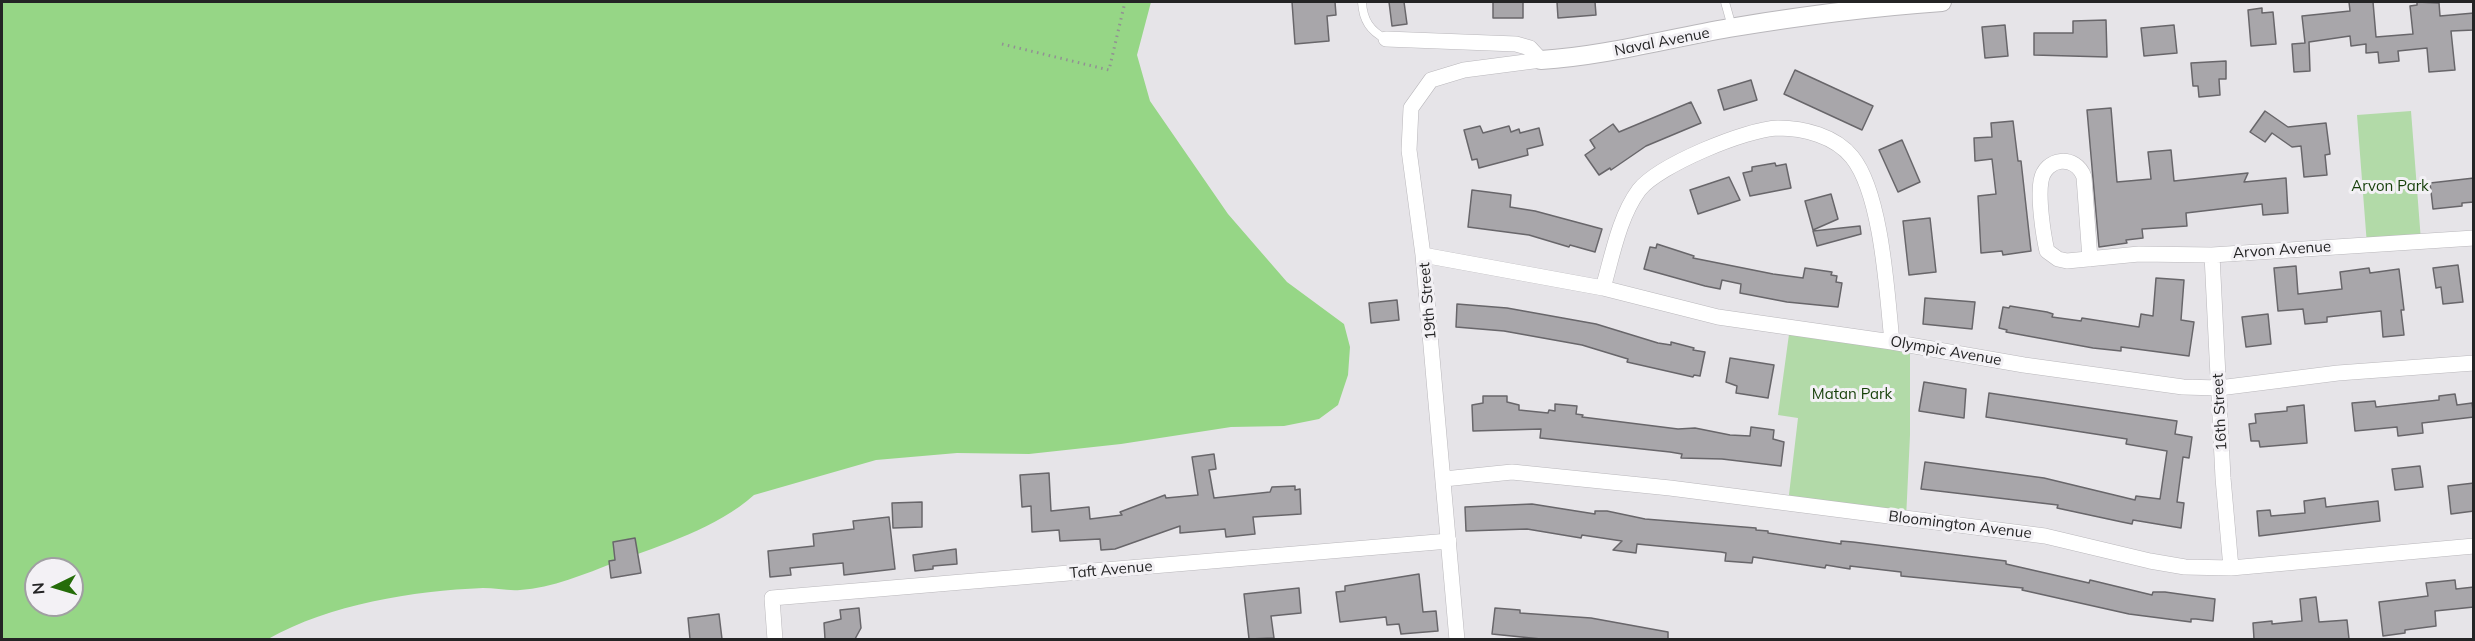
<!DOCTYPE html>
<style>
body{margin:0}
#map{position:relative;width:2475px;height:641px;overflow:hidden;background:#e6e4e8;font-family:Mulish,sans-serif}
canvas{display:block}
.frame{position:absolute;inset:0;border:3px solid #242425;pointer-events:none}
.north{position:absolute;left:24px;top:557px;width:60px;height:60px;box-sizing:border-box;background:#f3f1f5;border:2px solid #a09fa2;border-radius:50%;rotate:265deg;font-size:16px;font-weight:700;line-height:24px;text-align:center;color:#242425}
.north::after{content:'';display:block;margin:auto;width:21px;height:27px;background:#256c09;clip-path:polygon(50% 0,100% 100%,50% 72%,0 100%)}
</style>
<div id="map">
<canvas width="2475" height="641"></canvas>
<div class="frame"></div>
<div class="north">N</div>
</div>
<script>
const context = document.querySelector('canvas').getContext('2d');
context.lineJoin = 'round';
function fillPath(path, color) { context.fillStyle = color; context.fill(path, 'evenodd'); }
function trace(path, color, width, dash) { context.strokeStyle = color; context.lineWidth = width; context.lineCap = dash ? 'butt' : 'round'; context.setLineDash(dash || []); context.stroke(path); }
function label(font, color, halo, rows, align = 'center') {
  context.font = font + ' Mulish,sans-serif'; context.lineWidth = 6; context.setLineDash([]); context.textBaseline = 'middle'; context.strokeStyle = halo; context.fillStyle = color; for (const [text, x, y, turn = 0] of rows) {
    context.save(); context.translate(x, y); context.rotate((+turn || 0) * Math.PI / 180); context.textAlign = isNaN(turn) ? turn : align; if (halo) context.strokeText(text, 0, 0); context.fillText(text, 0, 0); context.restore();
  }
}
fillPath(new Path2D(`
 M2411,111L2421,241L2367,245L2357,115Z
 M1790,327L1910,345V435L1906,519L1788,503L1798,418L1778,415Z`), '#b2daa8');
fillPath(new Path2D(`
 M2,2H1151L1137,55L1150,101L1228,214L1287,282L1344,324L1350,347L1348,375L1338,405L1319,419L1284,426L1231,427L1121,444L1029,454L957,453L876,460L754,495C717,528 662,545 616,562C585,574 552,588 520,590C508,591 495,588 483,588C413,591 330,604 268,639H2ZM36,569H72V605H36Z`), '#96d686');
const building = new Path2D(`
 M1292,2H1335L1336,15L1327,16L1329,41L1295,44Z
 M1389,2H1404L1407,24L1392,26Z
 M1493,2H1523V18H1493Z
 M1557,2H1595L1596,15L1558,18Z
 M2349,2H2373L2376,37L2413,34L2410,6L2417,5V2L2439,3L2440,16L2474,13V30L2451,31L2455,70L2429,72L2427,48L2398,51L2399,61L2379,63L2378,52L2366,53V44L2351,46L2350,36L2309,42L2310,71L2294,72L2292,44L2305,43L2302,16L2350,11Z
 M2262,8V13L2273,12L2276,44L2251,46L2248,10Z
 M2106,20L2107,57L2034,55V33H2073V21Z
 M2005,25L2008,56L1985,58L1982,27Z
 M2174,25L2177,53L2144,56L2141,28Z
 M2226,61V79H2219L2220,95L2199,97L2198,86H2193L2191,63Z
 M1795,70L1873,106L1862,130L1784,94Z
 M1751,80L1757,100L1724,110L1718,90Z
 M1691,102L1701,123L1646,146L1611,170L1610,168L1599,175L1585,155L1595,148L1590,140L1613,124L1619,132Z
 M2111,108L2117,182L2151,179L2148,152L2171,150L2174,181L2248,173L2244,182L2286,178L2288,213L2263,215L2262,204L2186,213L2187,226L2142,229L2143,238L2126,240L2127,243L2099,247L2087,110Z
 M2265,111L2288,127L2326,123L2330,154L2325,155L2327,175L2304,177L2301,146L2292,147L2272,133L2265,142L2250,132Z
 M2013,121L2018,161H2021L2031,251L2003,255L2002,251L1981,253L1978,196L1996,194L1992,159L1975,161L1974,138L1992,137L1991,123Z
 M1480,126L1483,133L1509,126L1511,132L1519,129L1520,133L1539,128L1543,145L1527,149L1528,155L1479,168L1477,159L1472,160L1464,130Z
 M1902,140L1920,182L1898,192L1879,150Z
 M1775,163L1776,166L1786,164L1791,188L1750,196L1743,173L1752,171V167Z
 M1729,177L1740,200L1698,214L1690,190Z
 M2474,178V202L2462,203V206L2433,209L2430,183Z
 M1472,190L1511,195L1510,207L1535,211L1602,229L1595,252L1570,245L1569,247L1529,235L1468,227Z
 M1831,194L1838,219L1813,230L1805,201Z
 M1930,218L1936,272L1909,275L1903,221Z
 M1860,226L1861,234L1817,246L1813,231Z
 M1657,244L1694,256L1693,258L1773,274L1803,278L1805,268L1832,272L1831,275L1837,276L1836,282L1842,283L1838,307L1787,302L1740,293L1741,284L1722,280L1720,289L1705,286L1644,269L1650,247L1656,248Z
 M2458,265L2463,302L2443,304L2441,287L2436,288L2433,268Z
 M2296,266L2298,294L2342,289L2340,272L2369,268L2370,273L2399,269L2404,310H2401L2404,335L2383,337L2381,311L2327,317V322L2305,324L2303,309L2278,311L2274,268Z
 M2156,278L2184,280L2181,320L2194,322L2189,356L2121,347V351L2093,348L2006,332L2007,330L1999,328L2003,307L2009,308L2010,306L2047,312L2053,314L2052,317L2081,321L2082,318L2139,327L2141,314L2153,316Z
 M1925,298L1975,302L1972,329L1923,324Z
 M1397,300L1399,320L1371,323L1369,303Z
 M1457,304L1507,308L1596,324L1658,343L1671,345V342L1694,348L1693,350L1705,352L1700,376L1694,375L1693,377L1627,362L1628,359L1582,345L1504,331L1456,327Z
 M2268,314L2271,344L2246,347L2242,317Z
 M1730,358L1774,365L1768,398L1736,393L1737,386L1726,382Z
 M1924,382L1966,389L1964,418L1919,411Z
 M1989,393L2177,421L2175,434L2192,437L2189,458L2183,457L2177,502L2184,503L2181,528L2133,520L2132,524L2122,522L2057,508L2058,505L1921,489L1925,462L2044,478L2135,500L2136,496L2160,499L2167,451L2126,444L2127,439L1986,417Z
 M2455,394L2457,405L2472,403L2474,417L2422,423L2423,433L2398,436L2397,427L2355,431L2352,403L2375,401L2376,407L2439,400V396Z
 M1483,396H1507V402L1519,405V410L1548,413L1549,410L1555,411V404L1577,406L1576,414L1583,415L1582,417L1678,429L1695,428L1730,435L1750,436L1751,427L1774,430L1773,439L1784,442L1781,466L1722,459L1681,458L1682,454L1670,452L1540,438L1541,429L1473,431L1472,405L1483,403Z
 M2304,405L2307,443L2260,447L2259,441H2251L2249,424L2256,423L2255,414L2287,411V407Z
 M1214,454L1216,469L1209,470L1214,498L1270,492L1272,487L1295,486V490L1300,489L1301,514L1253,517L1255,534L1226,537L1225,529L1180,533V526L1115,549L1101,550L1100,539L1060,541L1059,530L1032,532L1031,506L1022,507L1020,475L1049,473L1051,511L1089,507L1090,519L1122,515L1120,512L1165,495L1166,498L1198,495L1192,457Z
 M2420,466L2423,487L2395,490L2392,469Z
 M2474,483V511L2451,514L2448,486Z
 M2325,498L2326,507L2378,501L2380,521L2259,536L2257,511L2270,510L2271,516L2305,513L2304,501Z
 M922,502V527L893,528L892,503Z
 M1532,504L1595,514V511H1607L1645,519L1756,528V530L1768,531V533L1841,544V541L1853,542L2006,561V564L2089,583L2090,580L2152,595L2153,592H2165L2215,599L2213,621L2196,619H2191V622L2129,614L2022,590L2023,588L1901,576V572L1850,566V569L1826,565L1825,568L1753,557L1752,563L1725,561L1726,553L1721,552L1637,544L1636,553L1613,550L1622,541L1582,535L1581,538L1527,529L1466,531L1465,507Z
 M889,517L895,569L844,575L843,563L790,568L791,575L770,577L768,551L814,546L813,534L854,529L853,521Z
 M635,538L641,573L611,578L609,561L615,560L613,542Z
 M956,549L957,564L933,566V569L915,571L913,555Z
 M1419,574L1423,612L1436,611L1438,631L1401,634L1399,624L1387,625L1386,617L1340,622L1336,592L1345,591V586Z
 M2455,580L2456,589L2474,587V607L2435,611L2436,626L2405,630V633L2383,636L2379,602L2428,596L2426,583Z
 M1299,588L1301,613L1271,616L1274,638L1249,639L1244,594Z
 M2316,597L2319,622L2347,620L2349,639H2254L2253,623L2272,621V624L2302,621L2300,599Z
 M859,608L861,628L855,639H825L824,623L841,619L840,610Z
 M1495,608L1520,610V613L1591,618L1668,632V639H1541L1492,634Z
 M719,614L722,639H690L688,618Z`);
fillPath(building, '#a8a6aa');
trace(building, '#68666a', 1.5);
const service = new Path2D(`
 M1362,2C1363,20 1370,31 1386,39
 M1725,2L1732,27`);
const minor = new Path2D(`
 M1386,39L1516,44L1530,48L1541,60
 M1423,255L1603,288L1718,317L1892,342L2024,365L2183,387L2219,388L2338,373L2474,363
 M2212,255L2223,478L2231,568
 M2090,259L2084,177C2076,154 2045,157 2041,181C2038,198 2043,234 2047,251L2058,259L2067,261L2139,254L2212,255L2474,238
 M1603,288C1612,257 1619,217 1639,190C1659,165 1746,129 1778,128C1804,128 1835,136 1852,157C1882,194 1887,294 1892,342
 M1444,479L1512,472L1670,488L2045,536L2150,561L2185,567L2231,568L2474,546
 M775,640L772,598L1449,541
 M1457,640L1423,255L1409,150L1411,108L1431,80L1464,70L1541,60`);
const tertiary = new Path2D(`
 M1541,60C1605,56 1666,39 1729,28C1800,16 1871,7 1942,2`);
trace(service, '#b9b7bb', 9);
trace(minor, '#b9b7bb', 16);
trace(tertiary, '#b9b7bb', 20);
trace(new Path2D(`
 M1002,44L1109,70L1125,2`), '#929193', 3, [1.5, 4.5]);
trace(service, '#fff', 8);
trace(minor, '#fff', 15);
trace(tertiary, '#fff', 18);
label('15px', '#242425', '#f3f1f5', [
 ["Naval Avenue",1662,42,-11],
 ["Arvon Avenue",2282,250,-4],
 ["19th Street",1428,301,-95],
 ["Olympic Avenue",1946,351,10],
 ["16th Street",2220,412,-93],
 ["Bloomington Avenue",1960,525,7],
 ["Taft Avenue",1111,570,-5]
]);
label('15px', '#143e07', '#f3f1f5', [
 ["Arvon Park",2390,186],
 ["Matan Park",1852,394]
]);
</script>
